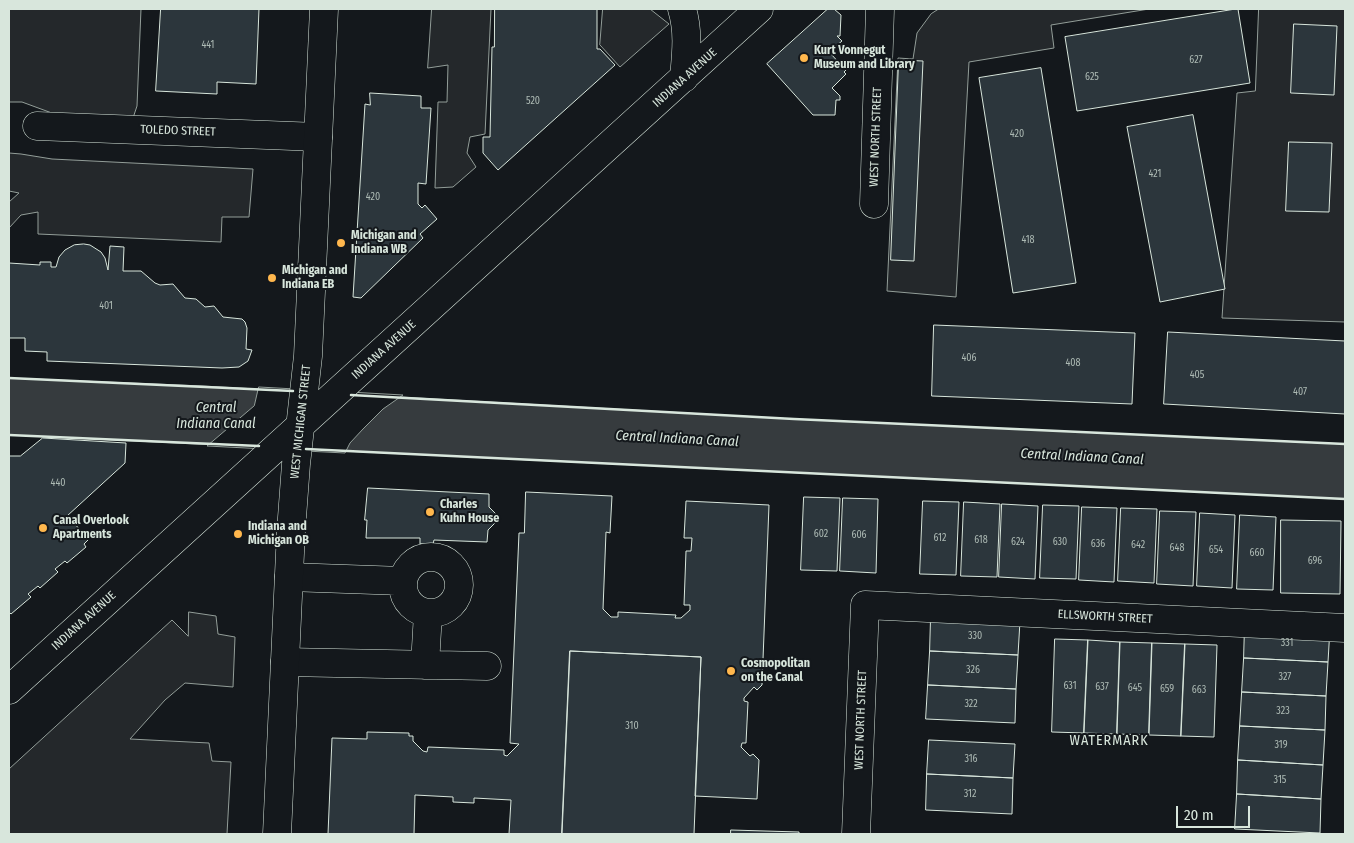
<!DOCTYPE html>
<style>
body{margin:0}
#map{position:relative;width:1354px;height:843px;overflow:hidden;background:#14181c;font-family:"Fira Sans Condensed",sans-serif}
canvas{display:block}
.frame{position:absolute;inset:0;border:10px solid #d8e6dc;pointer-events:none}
.scale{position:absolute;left:1176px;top:806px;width:74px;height:22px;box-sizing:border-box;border:2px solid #d8e6dc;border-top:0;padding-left:6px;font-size:15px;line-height:18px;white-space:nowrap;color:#d8e6dc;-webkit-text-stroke:4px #14181c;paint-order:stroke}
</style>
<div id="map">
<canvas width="1354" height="843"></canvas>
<div class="frame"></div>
<div class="scale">20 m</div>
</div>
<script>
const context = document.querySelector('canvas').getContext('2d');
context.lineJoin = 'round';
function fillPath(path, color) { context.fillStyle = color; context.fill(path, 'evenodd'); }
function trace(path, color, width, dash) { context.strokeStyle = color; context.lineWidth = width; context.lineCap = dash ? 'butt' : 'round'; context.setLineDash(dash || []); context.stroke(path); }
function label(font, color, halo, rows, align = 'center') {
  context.font = font + ' "Fira Sans Condensed",sans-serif'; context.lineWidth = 4; context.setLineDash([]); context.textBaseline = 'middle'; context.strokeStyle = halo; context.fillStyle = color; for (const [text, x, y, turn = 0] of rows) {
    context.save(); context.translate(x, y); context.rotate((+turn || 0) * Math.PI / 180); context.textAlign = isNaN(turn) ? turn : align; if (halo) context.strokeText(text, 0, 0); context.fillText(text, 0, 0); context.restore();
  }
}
const parking = new Path2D(`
 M9,9H141L137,106L133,118L60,116L22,102H9Z
 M432,9H491L485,134L470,137L467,153L476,167L453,187L435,188L438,102H447L448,65L428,68Z
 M603,9H650L669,24L620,67L600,45Z
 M939,9H1149L1051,25L1054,48L969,62L956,297L887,291L898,58L913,59L917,33L931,14Z
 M1259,9H1345V322L1222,318L1237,93L1255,91Z
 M9,153L21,154L52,159L253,169L249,217H222L221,242L38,234V212L21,215L9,228V202L19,193L9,191Z
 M189,612L216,616L218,634L235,637L233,687L185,683L165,700L130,739L209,743L212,761L231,762L227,834H9V769L172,620L188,636Z`);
fillPath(parking, '#24282b');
trace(parking, '#939e99', 1);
const water = new Path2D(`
 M9,378L203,386L794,419L1345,444V499L9,435Z`);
fillPath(water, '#363b3e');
trace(water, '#939e99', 1);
const pier = new Path2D(`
 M259,387L403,395L383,409L363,429L350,443L345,453L207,446L254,406Z`);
fillPath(pier, '#14181c');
trace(pier, '#939e99', 1);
const building = new Path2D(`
 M161,9H259L256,84L217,82V94L156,91Z
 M495,9H597V49H600L615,65L498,170L483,153V137H490L492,47H494Z
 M828,9H834L841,15L840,36H837L842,41L829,52L846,70L844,72L846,74L832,88L840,96V100H836L835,115H813L767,64Z
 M1238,9L1250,83L1077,111L1065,37Z
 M1294,24L1337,26L1334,95L1291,93Z
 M899,60L923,61L914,261L891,260Z
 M1041,68L1076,283L1013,293L979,78Z
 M370,93L421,96V108H431L426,184L418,183V204L422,208L425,205L437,219L420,234L423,238L361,298L353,297L365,104L370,105Z
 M1193,115L1225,289L1160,302L1127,127Z
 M1289,142L1332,143L1329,212L1286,211Z
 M84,244L90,245L101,252L105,258L108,270L110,246L124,247L123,271H141L155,283L160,285L173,284L185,298L196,299L205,307L214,306L223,317L242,319L245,322L247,328L246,349L252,350L248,361L239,367L222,368L47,361V352L25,351V338H9V263L40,265V262H51V267H56L59,257L65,250L74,245Z
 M934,325L1135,333L1132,404L932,396Z
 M1168,332L1345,341V414L1164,404Z
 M43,438L126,443L125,463L67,516L89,539L84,544L86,547L67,563L65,561L55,569L58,572L40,588L38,586L28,594L31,597L11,614L9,612V456H20Z
 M368,488L489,494V507L500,518L488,530L487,542L434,540L433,544H420V538H366L367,520H365Z
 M526,492L612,496L610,533L606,532L603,609L611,617H618V612L676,615L675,618H681L690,610V605H684L686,551H691L692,538H684L686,501L769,505L762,685L757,690L754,687L744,698V701L748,702L746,743H742L741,747L750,756L753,754L759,760L757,799L695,796L701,657L570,651L562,834H509L511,800L474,798V803L453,802V797L415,795L414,834H328L332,738L367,739V732L409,733V736H413V741L423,751L427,752L428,747L504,750V755L507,756L519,744L510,743L519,533H524Z
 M804,497L840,498L837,571L801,570Z
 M843,498L878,499L876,573L840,571Z
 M923,501L959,502L956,575L920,574Z
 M964,502L1000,504L997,577L961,576Z
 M1002,504L1038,506L1035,579L999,577Z
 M1043,505L1079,506L1076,579L1040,578Z
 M1082,507L1117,508L1114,582L1079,580Z
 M1121,508L1157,509L1154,583L1118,581Z
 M1160,511L1196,512L1193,586L1157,584Z
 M1200,513L1235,515L1232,588L1197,586Z
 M1240,515L1276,517L1273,590L1237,589Z
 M1281,520L1341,521L1340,594L1281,593Z
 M931,616L1020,621L1018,655L930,651Z
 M1245,624L1330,628L1328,662L1244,658Z
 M1055,639L1088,640L1084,733L1052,732Z
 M1088,640L1120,642L1117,734L1084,733Z
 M1120,642L1152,643L1149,735L1117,734Z
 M1152,643L1185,644L1181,736L1149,735Z
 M1185,644L1217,645L1214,737L1181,736Z
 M570,651L701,657L694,834H562Z
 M930,651L1018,655L1016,689L928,685Z
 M1244,658L1328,662L1326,696L1242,692Z
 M928,685L1016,689L1015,723L926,719Z
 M1242,692L1326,696L1325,730L1240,726Z
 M1240,726L1325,730L1323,765L1238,760Z
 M929,740L1015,744L1013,778L927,774Z
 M1238,760L1323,765L1321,799L1237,794Z
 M927,774L1013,778L1012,814L926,810Z
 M1237,794L1321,799L1320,833L1235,829Z
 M731,830L799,832V834H731Z`);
fillPath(building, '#2c363c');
trace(building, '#d8e6dc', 1);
const minor = new Path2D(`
 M37,126L318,137
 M874,204L880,9
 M403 585a28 28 0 1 1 56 0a28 28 0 1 1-56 0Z
 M289,577L403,581
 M285,662L487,666
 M425,665L428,613
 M856,834L865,605L1345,628`);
const major = new Path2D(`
 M682,9C689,32 686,55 684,78
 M9,690L759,9
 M277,834L291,531L296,464L308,356L324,9`);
trace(minor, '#d8e6dc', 29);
trace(major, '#d8e6dc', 29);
trace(minor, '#14181c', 28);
trace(major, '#14181c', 28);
trace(new Path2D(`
 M9,378L293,391
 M351,395L794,419L1345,444
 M9,435L259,446
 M306,449L1345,499`), '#d8e6dc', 2.5);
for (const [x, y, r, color] of [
 [804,58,5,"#ffb74d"],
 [341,243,5,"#ffb74d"],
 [272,278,5,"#ffb74d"],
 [430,512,5,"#ffb74d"],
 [43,528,5,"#ffb74d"],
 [238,534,5,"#ffb74d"],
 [731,671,5,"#ffb74d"]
]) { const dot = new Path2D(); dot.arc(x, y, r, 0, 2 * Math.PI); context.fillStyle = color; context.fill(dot); trace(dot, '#14181c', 2); }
label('10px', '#adbab4', null, [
 ["441",208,45],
 ["627",1196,60],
 ["625",1092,77],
 ["520",533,101],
 ["420",1017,134],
 ["421",1155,174],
 ["420",373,197],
 ["418",1028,240],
 ["401",106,306],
 ["406",969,358],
 ["408",1073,363],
 ["405",1197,375],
 ["407",1300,392],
 ["440",58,483],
 ["602",821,534],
 ["606",859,535],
 ["612",940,538],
 ["618",981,540],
 ["624",1018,542],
 ["630",1060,542],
 ["636",1098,544],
 ["642",1138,545],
 ["648",1177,548],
 ["654",1216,550],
 ["660",1257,553],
 ["696",1315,561],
 ["330",975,636],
 ["331",1287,643],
 ["326",973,670],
 ["327",1285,677],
 ["631",1070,686],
 ["637",1102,687],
 ["645",1135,688],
 ["659",1167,689],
 ["663",1199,690],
 ["322",971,704],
 ["323",1283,711],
 ["310",632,726],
 ["319",1281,745],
 ["316",971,759],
 ["315",1280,780],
 ["312",970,794]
]);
label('bold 12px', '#d8e6dc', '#14181c', [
 ["Kurt Vonnegut",814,51],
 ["Museum and Library",814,65],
 ["Michigan and",351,236],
 ["Indiana WB",351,250],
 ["Michigan and",282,271],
 ["Indiana EB",282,285],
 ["Charles",440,505],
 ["Kuhn House",440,519],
 ["Canal Overlook",53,521],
 ["Apartments",53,535],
 ["Indiana and",248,527],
 ["Michigan OB",248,541],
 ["Cosmopolitan",741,664],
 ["on the Canal",741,678]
], 'left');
label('12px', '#d8e6dc', '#14181c', [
 ["INDIANA AVENUE",685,78,-42],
 ["TOLEDO STREET",178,131,2],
 ["WEST NORTH STREET",876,137,-88],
 ["INDIANA AVENUE",384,350,-42],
 ["WEST MICHIGAN STREET",301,422,-84],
 ["ELLSWORTH STREET",1105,617,3],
 ["INDIANA AVENUE",84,621,-42],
 ["WEST NORTH STREET",861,720,-88]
]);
label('italic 14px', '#d8e6dc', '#14181c', [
 ["Central",216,408],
 ["Indiana Canal",216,424],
 ["Central Indiana Canal",677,439,3],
 ["Central Indiana Canal",1082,457,3]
]);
context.letterSpacing = '1px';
label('14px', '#d8e6dc', '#14181c', [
 ["WATERMARK",1109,741]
]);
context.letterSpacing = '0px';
</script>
